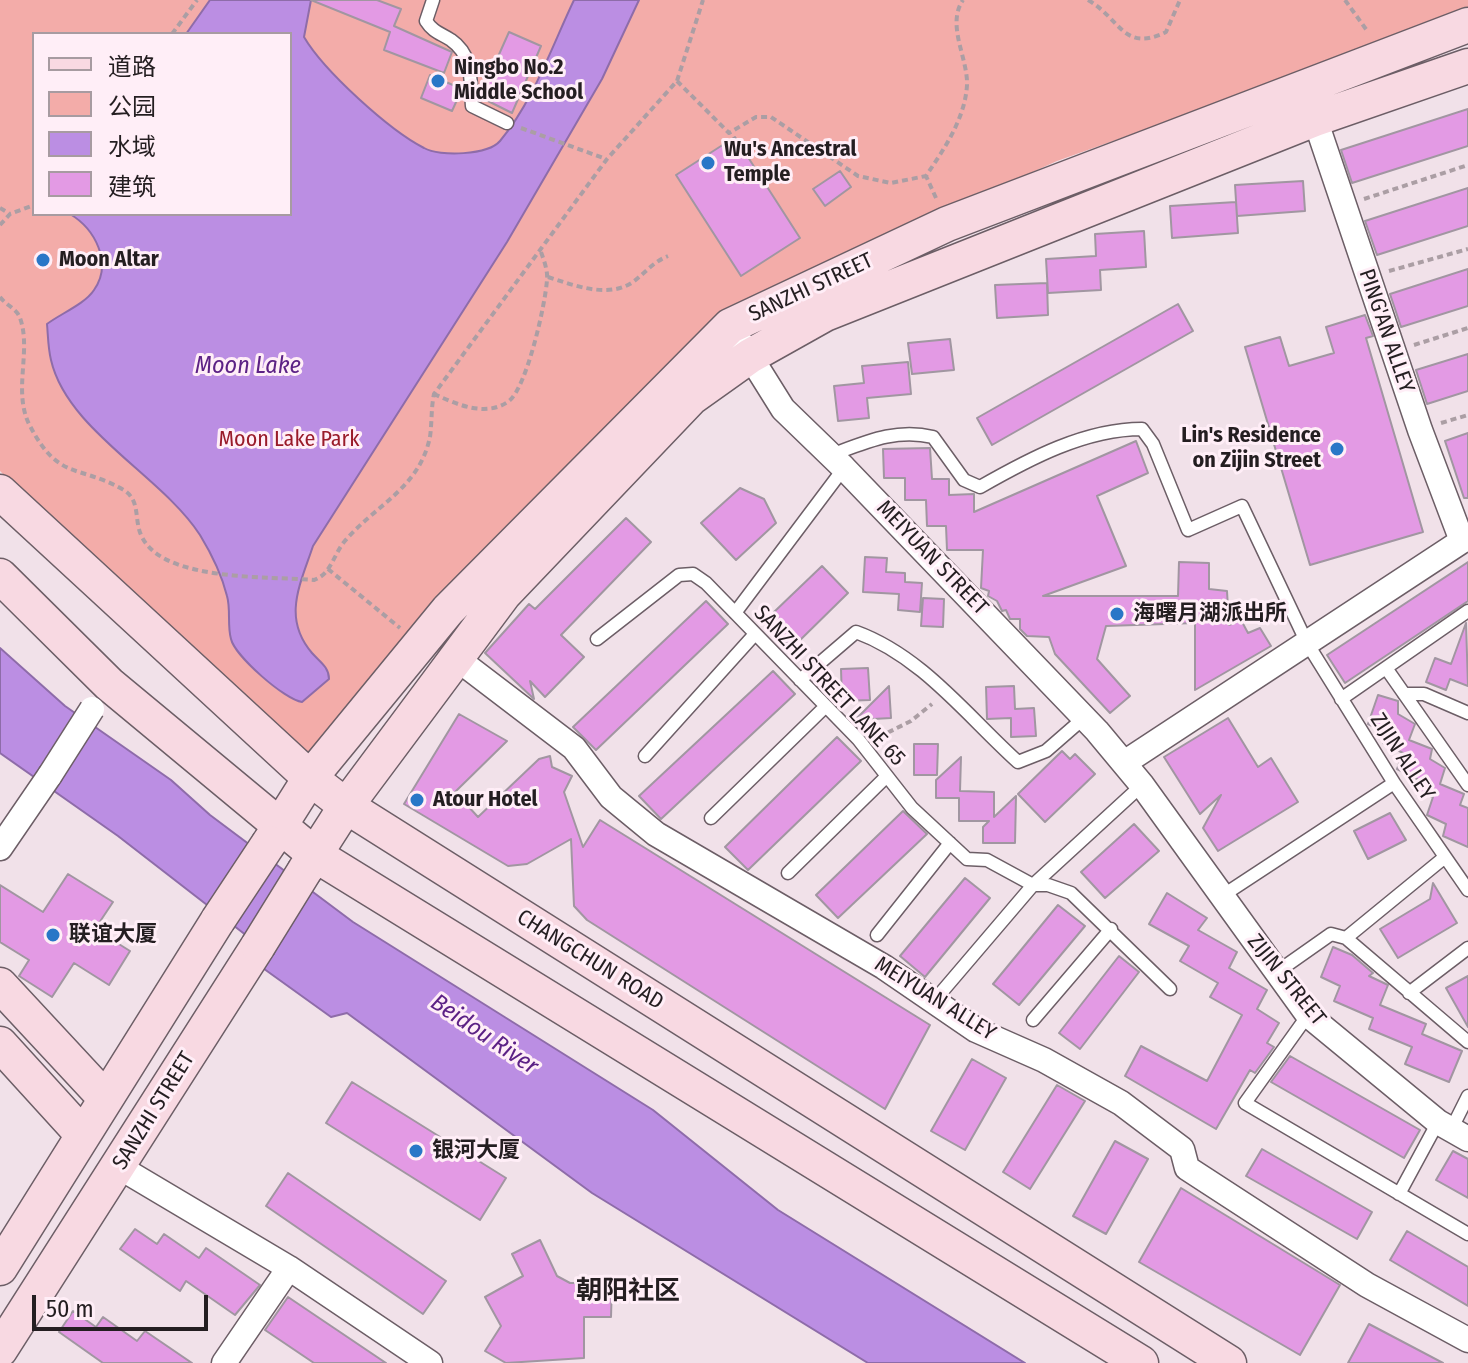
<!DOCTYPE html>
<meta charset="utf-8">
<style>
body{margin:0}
#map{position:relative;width:1468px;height:1363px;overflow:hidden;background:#f1e1e9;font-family:"Fira Sans Condensed","Noto Sans SC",sans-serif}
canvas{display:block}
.legend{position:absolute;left:32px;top:32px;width:260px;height:184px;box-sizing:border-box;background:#ffeef7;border:2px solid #a79ba1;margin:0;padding:10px 14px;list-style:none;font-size:24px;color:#241e21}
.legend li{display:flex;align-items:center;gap:16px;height:40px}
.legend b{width:40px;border:2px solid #a79ba1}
.scale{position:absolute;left:32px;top:1295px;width:176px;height:36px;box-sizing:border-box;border:4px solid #241e21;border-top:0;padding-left:10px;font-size:24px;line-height:28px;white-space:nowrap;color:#241e21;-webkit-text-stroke:6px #ffeef7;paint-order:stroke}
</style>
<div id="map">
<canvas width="1468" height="1363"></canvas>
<ul class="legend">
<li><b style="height:10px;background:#f8d9e2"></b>道路</li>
<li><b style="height:22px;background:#f3aca9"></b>公园</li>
<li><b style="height:22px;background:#bb8ee3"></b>水域</li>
<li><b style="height:22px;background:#e39ae4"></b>建筑</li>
</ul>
<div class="scale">50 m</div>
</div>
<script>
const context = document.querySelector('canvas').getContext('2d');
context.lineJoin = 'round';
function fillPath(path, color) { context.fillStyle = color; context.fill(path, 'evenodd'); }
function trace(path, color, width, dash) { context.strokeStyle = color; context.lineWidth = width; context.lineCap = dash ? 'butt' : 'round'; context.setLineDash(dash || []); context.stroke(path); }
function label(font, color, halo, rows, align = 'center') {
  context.font = font + ' "Fira Sans Condensed","Noto Sans SC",sans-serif'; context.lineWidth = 6; context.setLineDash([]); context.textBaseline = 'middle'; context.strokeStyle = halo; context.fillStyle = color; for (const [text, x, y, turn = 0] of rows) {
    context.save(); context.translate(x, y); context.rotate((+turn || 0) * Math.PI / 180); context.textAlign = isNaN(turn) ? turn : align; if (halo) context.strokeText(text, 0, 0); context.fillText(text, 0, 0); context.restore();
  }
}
fillPath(new Path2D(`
 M0,0H1468V14L1057,161L724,311L304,761L136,608L0,471ZM34,34H290V214H34Z`), '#f3aca9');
const water = new Path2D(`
 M210,0H311L304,37C324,71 389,130 424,148C440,157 488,155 500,141C533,102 552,46 574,0H639L602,79L507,242L313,546C300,585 282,618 312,653C320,662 329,667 329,679L302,702C285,700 235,656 231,639C227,625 231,610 227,596C222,576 211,553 200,535C162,476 67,430 51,360C48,348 48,335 47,324C60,314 85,304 94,290C113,263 95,229 70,214H290V34H186Z
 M0,648L65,706L171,780L210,815L353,922L653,1110L778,1210L1025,1363H868L592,1193L347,1013L331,1017L260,966L269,953L118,836L0,753Z`);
fillPath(water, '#bb8ee3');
trace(water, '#8e6ca9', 2);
const building = new Path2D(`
 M311,0H377L401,9L394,26L452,52L444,73L384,50L390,32Z
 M509,32L541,46L512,113L480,97Z
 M430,75L462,89L452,111L421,98Z
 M1468,109V146L1352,183L1341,150Z
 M735,137L800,238L741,276L676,175Z
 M840,171L851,187L825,206L813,189Z
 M1303,181L1305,211L1237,216L1235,185Z
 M1468,188V226L1377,255L1365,221Z
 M1236,202L1238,233L1172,238L1170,206Z
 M1144,231L1146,267L1100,270L1101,290L1048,293L1046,259L1096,256L1095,234Z
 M1468,269V306L1401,327L1390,294Z
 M1047,283L1048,315L997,318L995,285Z
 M1178,304L1193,331L992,445L977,418Z
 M1365,315L1373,336L1366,338L1423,532L1310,565L1245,347L1280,337L1289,366L1334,353L1326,327Z
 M950,339L954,370L912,374L908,343Z
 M1468,354V391L1427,404L1416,370Z
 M908,362L911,394L867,398L869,418L838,421L834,386L864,383L862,366Z
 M1468,433V498H1464L1445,441Z
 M1136,441L1148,473L1097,496L1126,566L1043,596H1178L1179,562L1209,563V589L1227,591L1229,625L1241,620L1248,633L1260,628L1271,646L1195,690V623L1106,626L1097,659L1130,696L1110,713L1055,654L1049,637L1027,636L1020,629V619H1010L1006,610L1002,611L997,601L988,596L989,591L981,588L983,550H947L946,526H927L926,500H905V478H884L883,449L930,448L932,479H949V495L974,494V512Z
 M740,488L764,499L776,523L736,560L701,523Z
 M626,518L651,542L561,635L584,657L545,697L530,681L534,699L485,653L529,604L535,609Z
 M865,557L887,558L886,572L905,573V582L922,583L920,612L898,610L899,594L863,592Z
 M1468,562V601L1345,683L1327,655Z
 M822,566L848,593L792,648L769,625L778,616L774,612Z
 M923,598L944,599L943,627L921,626Z
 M706,601L728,624L596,750L573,727Z
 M1466,623L1468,686L1450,679L1446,690L1426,682L1435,658L1451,664Z
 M868,668L870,700L842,701L841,669Z
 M773,671L795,694L661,819L639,796Z
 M889,686L891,718L855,720Z
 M1014,686L1015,709L1034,708L1036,736L1011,737V718L987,719L986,687Z
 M1378,695L1398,701V714L1415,724L1409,740L1432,749L1430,759L1445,768L1440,784L1464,794L1460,805L1468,808V847L1443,836L1446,824L1427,815L1433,797L1413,789L1417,779L1397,769L1403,753L1383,743L1387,733L1368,724Z
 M459,714L507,741L455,792L478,817L539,759L550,756L552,767L572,776L564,792L583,847L600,820L930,1025L885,1109L587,920L574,906L571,839L527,864L508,866L404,804Z
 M1228,718L1258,767L1271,758L1298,802L1218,851L1203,828L1221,795L1200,814L1164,757Z
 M837,737L861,761L748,870L725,847Z
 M914,744H938L937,775H914Z
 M1062,751L1070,759L1075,754L1095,774L1045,822L1018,794Z
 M961,757L960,791L994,792V817L1016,796L1015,843H983V827L989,821H959V798H936V780Z
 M903,811L927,834L838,918L816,895Z
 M1390,813L1406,840L1368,859L1354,831Z
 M1134,824L1159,851L1105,898L1081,872Z
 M68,874L113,902L95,929L130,951L109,985L74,963L52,997L19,976L29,960L0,942V885L43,912Z
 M965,878L990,898L925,977L900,956Z
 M1433,883L1457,923L1398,958L1380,929L1430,899Z
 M1167,893L1207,918L1198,930L1237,952L1229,968L1267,990L1257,1009L1279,1023L1267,1043L1274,1047L1255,1073L1250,1070L1216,1129L1125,1076L1141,1046L1207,1081L1242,1015L1210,997L1218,983L1180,961L1189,946L1149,924Z
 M1058,905L1085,926L1019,1005L993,984Z
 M1333,947L1352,955L1373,973L1369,976L1388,985L1380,1005L1426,1024L1422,1034L1462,1051L1449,1082L1405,1064L1412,1047L1369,1029L1373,1018L1334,1001L1340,986L1321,977Z
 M1119,956L1139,972L1080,1049L1059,1033Z
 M1468,976V1027L1446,988Z
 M1290,1056L1420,1130L1404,1158L1271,1082Z
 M972,1059L1006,1078L965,1150L931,1131Z
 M352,1082L506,1178L480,1220L326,1123Z
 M1057,1085L1085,1101L1030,1189L1003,1172Z
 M1115,1141L1148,1159L1106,1234L1073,1216Z
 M1262,1149L1372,1212L1357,1239L1246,1176Z
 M1453,1151L1468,1159V1198L1436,1180Z
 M288,1173L446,1281L423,1314L266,1206Z
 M1181,1188L1340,1285L1300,1355L1139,1262Z
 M135,1229L157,1244L164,1234L199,1258L206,1248L260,1285L235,1315L186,1281L180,1291L120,1249Z
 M1407,1231L1468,1267V1306L1390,1260Z
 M540,1240L557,1276L570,1283H612L611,1317H584V1358L506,1363L485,1351L501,1326L485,1297L523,1276L512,1254Z
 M288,1297L386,1363H314L265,1330Z
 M73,1311L96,1327L103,1317L137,1341L145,1331L192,1363H103L59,1332Z
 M1369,1324L1443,1363H1348Z`);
fillPath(building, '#e39ae4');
trace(building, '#a196a1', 2);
const service = new Path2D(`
 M433,0L426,21C433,32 440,33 451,40C474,56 470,81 472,106L507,123
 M831,455C866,442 896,428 933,437L964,480L980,487C1029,459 1085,429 1142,429L1153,444L1188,530L1242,506L1307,643L1394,783L1468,890
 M735,613L844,468
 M597,639L679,575L693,574L706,583L858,739L912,808L967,859L987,860L1033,885H1048L1071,893L1170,989
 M1386,668L1468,785
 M800,680L856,632C922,656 967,716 1018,762L1046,751L1085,717
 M1404,694H1424L1468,713
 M1341,699L1468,611
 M645,756L755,634
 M711,818L826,706
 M788,873L887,776
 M1222,896L1394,783
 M877,935L950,843
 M1346,938L1468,1042
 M1277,972L1331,934L1346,938L1445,857
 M1409,993L1468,948
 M934,1001L1033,885L1142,785
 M1308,1015L1245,1103L1468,1234
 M1033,1020L1111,929
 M1451,1130L1468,1096
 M1399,1194L1438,1122`);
const minor = new Path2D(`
 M1315,119L1420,430L1462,541
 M743,345L783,409L844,468L1097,731L1142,785L1308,1015L1438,1122L1468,1139
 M456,658L574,748L611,797L656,834L884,967L976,1030L1044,1060L1121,1103L1182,1149L1187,1168L1367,1285L1468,1340
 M1124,763L1468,537
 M0,848L50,775
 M119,1167L289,1268L430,1363
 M224,1363L289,1268`);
const secondary = new Path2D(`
 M0,492L310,778L346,806L1229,1363
 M0,576L109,684L314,854L1141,1363
 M269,843L310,778L448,610L730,326L947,224L1468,25
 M305,870L346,806L504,594L691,398L750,356L825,314L1315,119L1468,66
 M0,985L105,1098
 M0,1044L82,1134
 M0,1268L218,920
 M0,1350L258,946`);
trace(service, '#6c5e66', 15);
trace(minor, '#6c5e66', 27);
trace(secondary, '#6c5e66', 37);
trace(new Path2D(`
 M1088,0C1121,19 1123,53 1166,32L1180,0
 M1345,0L1368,32
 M172,34L197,0
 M677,81L729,133L756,117H771L858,176L891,183L926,176
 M521,128L606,159
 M936,198L926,176C944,149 965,119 967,85C968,58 946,25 963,0
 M1364,199L1468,165
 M0,208L10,214
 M0,225L10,214L34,205
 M1389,271L1468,249
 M548,277C573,285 608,299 633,282C645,273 653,262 668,256
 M0,297C6,305 17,309 20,318C32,351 12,392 30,426C59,481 77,464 122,489C142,500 133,520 142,537C164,582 270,576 314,580C331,574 333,556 344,542C375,505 419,489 430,437C432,423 431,408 434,394L607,159L677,81L703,0
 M1414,345L1468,328
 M434,394C456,404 486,418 509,401C527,387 546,302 547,279C548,270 543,258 540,249
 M1441,423L1468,415
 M328,569L400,628
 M879,737L911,721L932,704`), '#ab9ea4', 4, [6, 4]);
trace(service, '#fff', 12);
trace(minor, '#fff', 24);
trace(secondary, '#f8d9e2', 34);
const minorBridge = new Path2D(`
 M50,775L92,709`);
const secondaryBridge = new Path2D(`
 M218,920L269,843
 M258,946L305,870`);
trace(minorBridge, '#6c5e66', 27, []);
trace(secondaryBridge, '#6c5e66', 37, []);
trace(minorBridge, '#fff', 24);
trace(secondaryBridge, '#f8d9e2', 34);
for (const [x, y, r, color] of [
 [438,81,8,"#2977c7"],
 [708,163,8,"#2977c7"],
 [43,260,8,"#2977c7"],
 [1337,449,8,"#2977c7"],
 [1117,614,8,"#2977c7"],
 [417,800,8,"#2977c7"],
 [53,935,8,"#2977c7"],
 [416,1151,8,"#2977c7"]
]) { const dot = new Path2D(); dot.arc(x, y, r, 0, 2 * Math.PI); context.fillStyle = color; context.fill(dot); trace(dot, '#ffeef7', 3); }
label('bold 22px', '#241e21', '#ffeef7', [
 ["Ningbo No.2",454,68],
 ["Middle School",454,93],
 ["Wu's Ancestral",724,150],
 ["Temple",724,175],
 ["Moon Altar",59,260],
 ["Lin's Residence",1321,436,"right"],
 ["on Zijin Street",1321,461,"right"],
 ["海曙月湖派出所",1133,614],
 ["Atour Hotel",433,800],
 ["联谊大厦",69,935],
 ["银河大厦",432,1151]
], 'left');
label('22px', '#241e21', '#ffeef7', [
 ["SANZHI STREET",811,288,-25],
 ["PING'AN ALLEY",1386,331,71],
 ["MEIYUAN STREET",932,558,46],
 ["SANZHI STREET LANE 65",829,686,47],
 ["ZIJIN ALLEY",1402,757,57],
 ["CHANGCHUN ROAD",590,960,32],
 ["ZIJIN STREET",1286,980,51],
 ["MEIYUAN ALLEY",935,999,32],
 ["SANZHI STREET",154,1111,-58]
]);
label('22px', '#991b2a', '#ffeef7', [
 ["Moon Lake Park",289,440]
]);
label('italic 24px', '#5c2185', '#ffeef7', [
 ["Moon Lake",248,366],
 ["Beidou River",484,1035,34]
]);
label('bold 26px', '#241e21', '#ffeef7', [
 ["朝阳社区",628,1292]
]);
</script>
